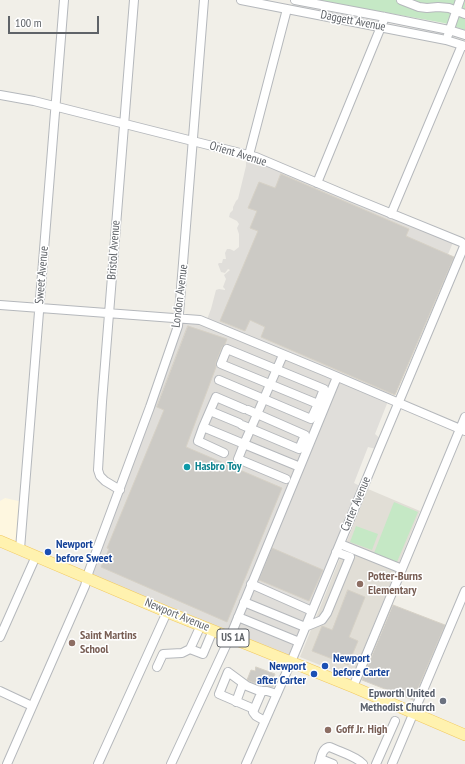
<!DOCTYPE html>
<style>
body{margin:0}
#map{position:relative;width:465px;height:764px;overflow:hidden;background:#f1efe8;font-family:"PT Sans Narrow",sans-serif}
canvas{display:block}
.scale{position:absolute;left:8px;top:16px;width:91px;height:18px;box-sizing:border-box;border:2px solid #5f6368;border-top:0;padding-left:5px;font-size:12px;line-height:14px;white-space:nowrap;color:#5f6368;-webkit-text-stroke:3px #fff;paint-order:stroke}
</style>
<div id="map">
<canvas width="465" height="764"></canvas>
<div class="scale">100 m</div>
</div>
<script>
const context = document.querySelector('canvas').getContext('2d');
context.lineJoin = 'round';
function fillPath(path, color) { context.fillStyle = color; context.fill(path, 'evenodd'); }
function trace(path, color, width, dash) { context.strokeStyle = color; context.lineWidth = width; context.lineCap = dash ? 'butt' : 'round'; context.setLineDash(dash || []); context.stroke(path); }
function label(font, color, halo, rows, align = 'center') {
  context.font = font + ' "PT Sans Narrow",sans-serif'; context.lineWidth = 3; context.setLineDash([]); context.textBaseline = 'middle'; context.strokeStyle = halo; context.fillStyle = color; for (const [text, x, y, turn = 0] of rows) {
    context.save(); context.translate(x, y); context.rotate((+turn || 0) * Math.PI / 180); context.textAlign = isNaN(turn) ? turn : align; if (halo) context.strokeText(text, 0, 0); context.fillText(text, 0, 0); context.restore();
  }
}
fillPath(new Path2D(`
 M5,498L27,503L19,548L0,540V501Z`), '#fef7e0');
fillPath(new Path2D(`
 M248,153L381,206L396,210L454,238V240L411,343L375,434L384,442L380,450L368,447L354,483L364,488L292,662L91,577L181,319L206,322L211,309L216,290L219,289L225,290V289L223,287L226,279L224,275L230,270L228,269L225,273L221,272L218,264L219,263H222L223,259H226L225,253L227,249H230L234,251L239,247V234L237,228L239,224L237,221L229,217L230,213L233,210V207L236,201L238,199L246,166V161Z`), '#e0deda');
fillPath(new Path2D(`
 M368,489L420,511L352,678L300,657Z`), '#e1ded6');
fillPath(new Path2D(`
 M317,0H465V30L444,23Z
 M394,502L418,512L397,562L374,553Z
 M356,526L378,534L372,550L350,542Z`), '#c5e8c5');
const building = new Path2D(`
 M281,174L409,229L406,236L454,257L395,395L261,337L265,327L250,320L245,331L220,321L258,231L250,228L257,211L248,208L259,182L275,188Z
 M188,326L227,339L225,344L222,347L216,362V367L186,447L282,488L227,622L101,567L109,549L107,548L164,410L157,407Z
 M272,548L323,570L309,601L259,580Z
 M348,590L365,597L349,637L358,641L348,665L312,651L322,626L332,630Z
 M393,605L445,625L413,700L362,680Z
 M256,667L275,674L272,681L275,682L273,687L260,684L259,685L247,680L251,670L255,671Z`);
fillPath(building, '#cccac5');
trace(building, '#d6d1c6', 1);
const minor = new Path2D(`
 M241,0L446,40L465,46
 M295,0L385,17L449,30L465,35
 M401,0L419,7L427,8L438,7L449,8L465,14
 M448,35L460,0
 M0,95L34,101L256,157L353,198L461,242L465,245
 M249,155L287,9
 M317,183L385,17
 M391,214L462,45
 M0,305L200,320L326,372L465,431
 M283,355L244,444L300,467
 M219,380L311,419L318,404L221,364L227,349L324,389L318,404
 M210,411L239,423
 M242,425L299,449L305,435L248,410
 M203,427L216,397L244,409
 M224,453L198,441L203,427L244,444L238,459L286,479
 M120,490L105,481L100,476L98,470L102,402L134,0
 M340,544L402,569
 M20,549L64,0
 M251,584L312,611
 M244,602L305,627L322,620L327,613L350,557L336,552
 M238,617L299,642
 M201,625L190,649L203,654L213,630
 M0,637L36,556
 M157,667L163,654L182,653L190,649
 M353,687L465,417
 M0,691L32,706
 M262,691L253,712L256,716L265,721
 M236,702L243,683
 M254,709L219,694L228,672L247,686L257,690L262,691H267L277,694
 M320,762C321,756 323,747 330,747C340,752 356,756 363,764
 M7,764L85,586L89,571L150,407L178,326L204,0
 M98,764L167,612
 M171,764L230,637L337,377
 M246,764L291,662L377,454L465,244
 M319,764L320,762L323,760L333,764
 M376,764L395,721
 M392,764L465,591`);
const major = new Path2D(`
 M0,541L167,612L353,687L465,735`);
trace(minor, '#b5b8bc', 10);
trace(major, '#f2c960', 12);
trace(minor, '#fff', 8);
trace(major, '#fff2af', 11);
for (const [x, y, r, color] of [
 [187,467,4,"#0f9aa8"],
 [48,552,4,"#1a4fb4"],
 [360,584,4,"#8d6e63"],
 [72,643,4,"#8d6e63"],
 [325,666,4,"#1a4fb4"],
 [314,674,4,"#1a4fb4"],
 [443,701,4,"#6b7280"],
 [328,730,4,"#8d6e63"]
]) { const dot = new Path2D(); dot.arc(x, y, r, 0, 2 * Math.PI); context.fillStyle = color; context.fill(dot); trace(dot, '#fff', 1.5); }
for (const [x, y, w] of [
 [233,638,32]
]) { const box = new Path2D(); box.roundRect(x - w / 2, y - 9, w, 18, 3); context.fillStyle = '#fff'; context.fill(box); trace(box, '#5f6368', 1); }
label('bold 11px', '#5f6368', null, [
 ["US 1A",233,638]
]);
label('12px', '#5f6368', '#fff', [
 ["Daggett Avenue",353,21,11],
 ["Orient Avenue",238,154,17],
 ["Bristol Avenue",114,250,-86],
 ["Sweet Avenue",42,275,-85],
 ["London Avenue",180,296,-83],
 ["Carter Avenue",356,504,-67],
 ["Newport Avenue",177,615,22]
]);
label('bold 12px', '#0d838f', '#fff', [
 ["Hasbro Toy",195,467]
], 'left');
label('bold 12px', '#164399', '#fff', [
 ["Newport",56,545],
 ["before Sweet",56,559],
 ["Newport",333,659],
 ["before Carter",333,673],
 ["Newport",306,667,"right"],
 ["after Carter",306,681,"right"]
], 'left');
label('bold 12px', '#785e54', '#fff', [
 ["Potter-Burns",368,577],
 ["Elementary",368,591],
 ["Saint Martins",80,636],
 ["School",80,650],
 ["Goff Jr. High",336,730]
], 'left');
label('bold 12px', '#5b616d', '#fff', [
 ["Epworth United",435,694],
 ["Methodist Church",435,708]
], 'right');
</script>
